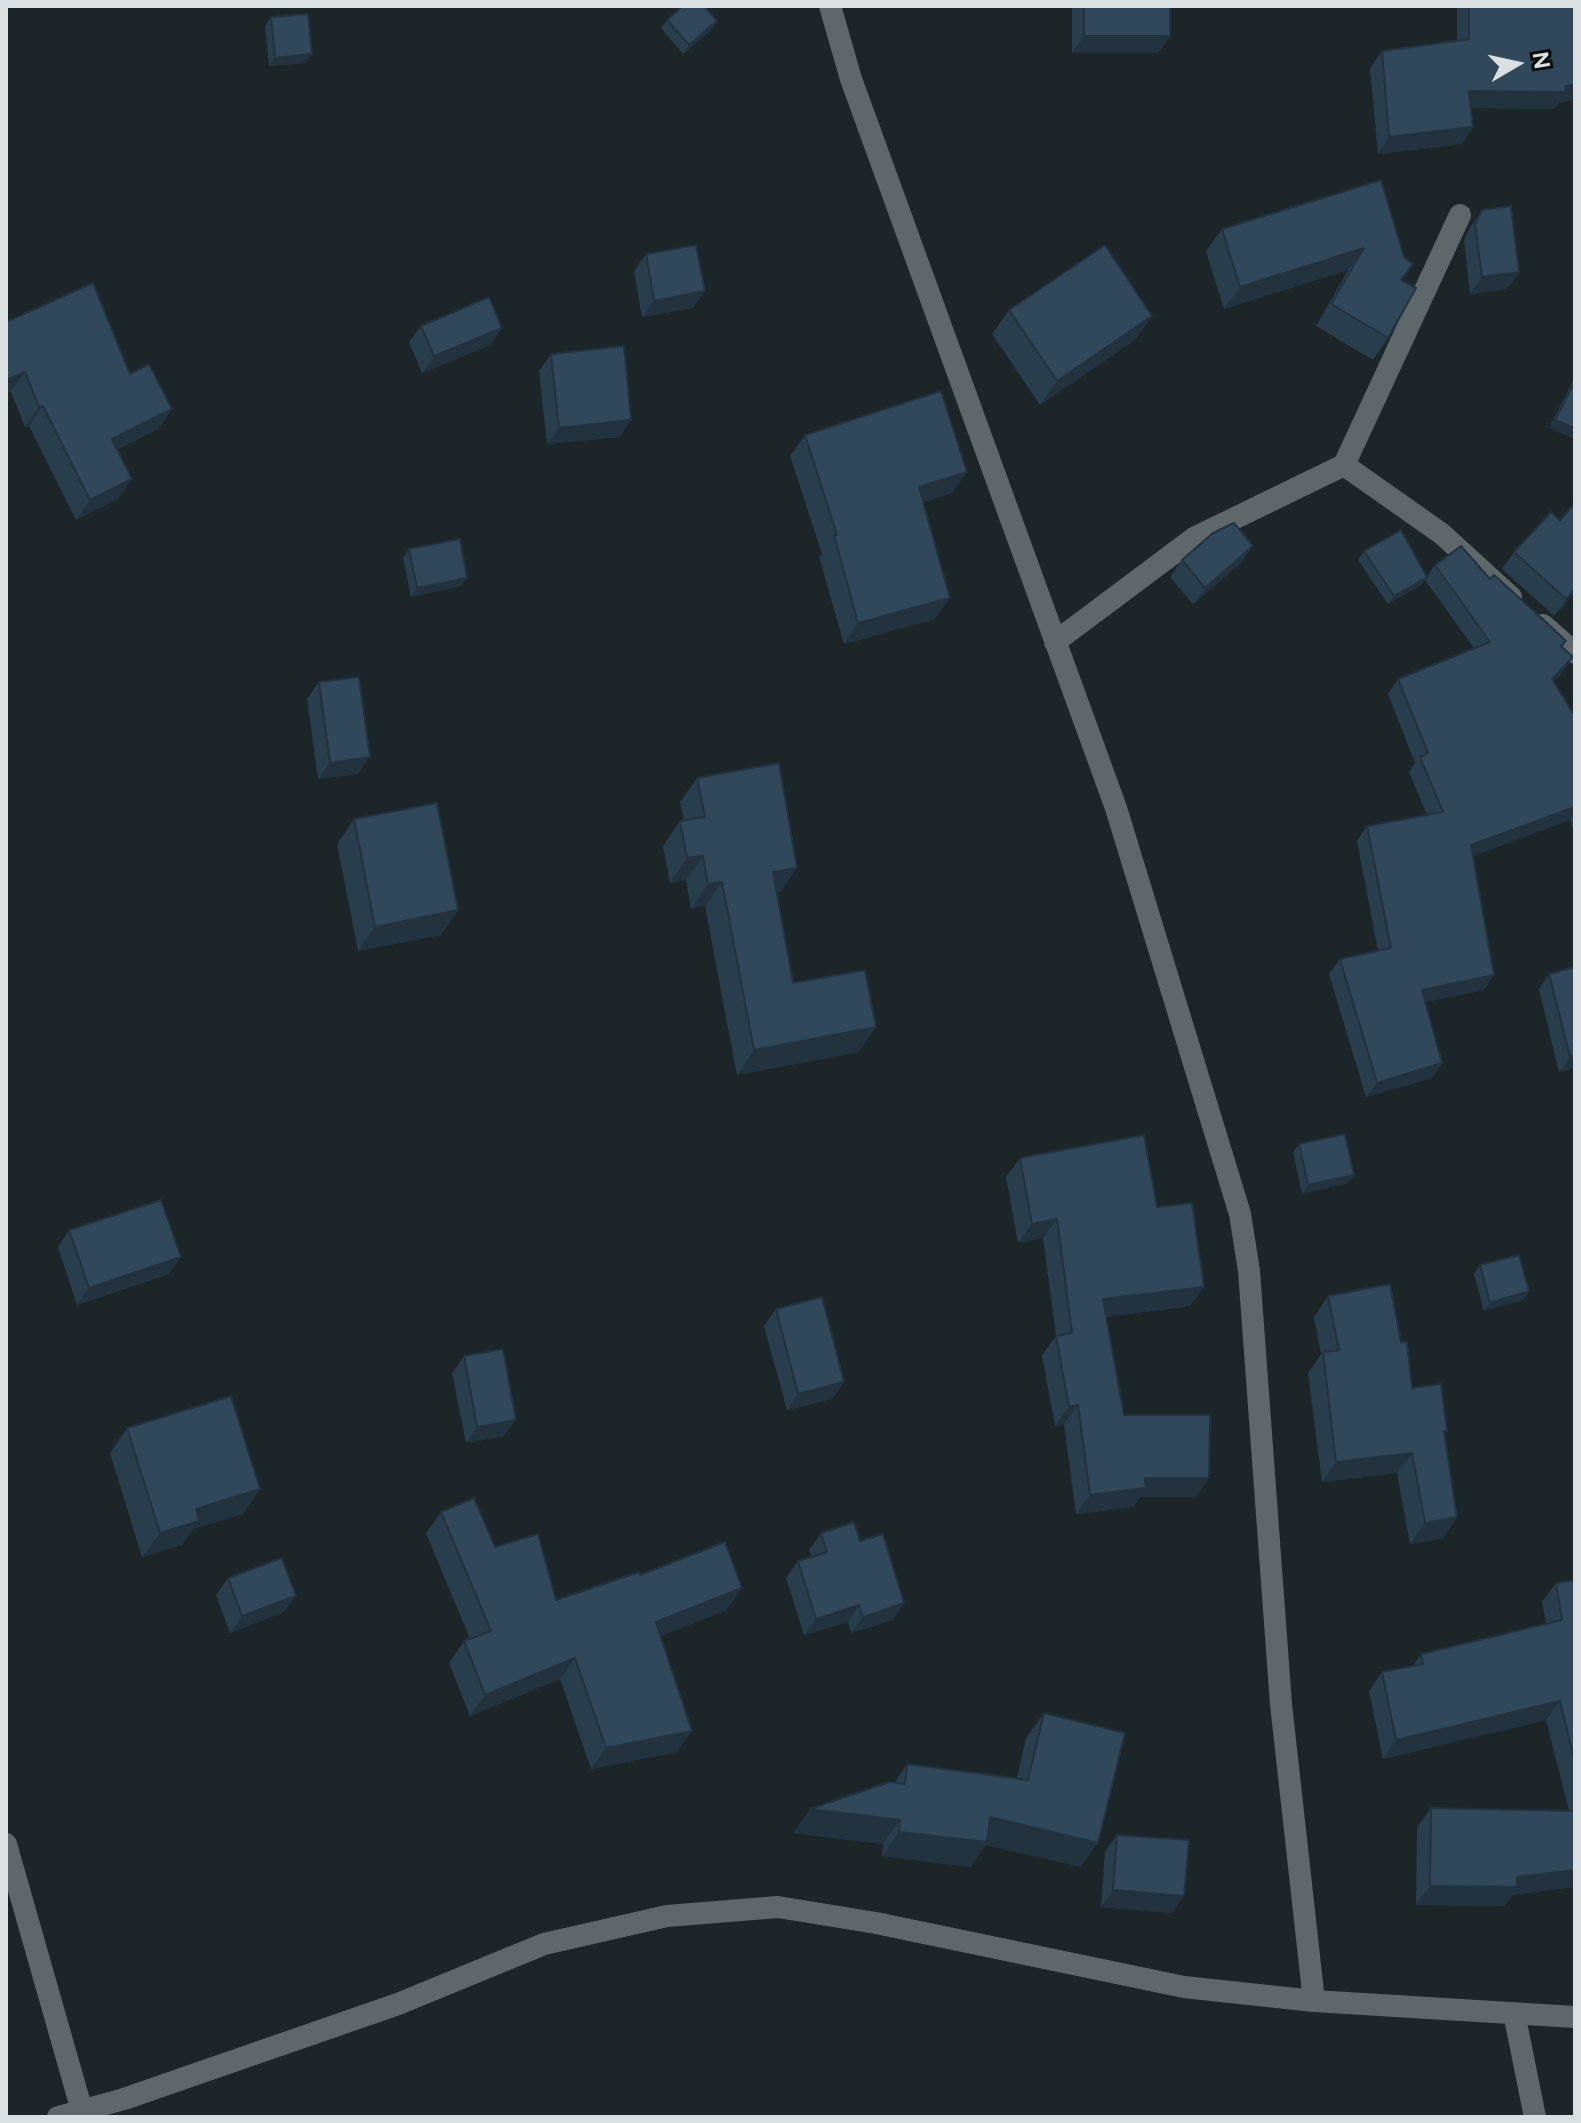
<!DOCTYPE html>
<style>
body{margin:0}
#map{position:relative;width:1581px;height:2123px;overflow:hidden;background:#1c2527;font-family:Figtree,sans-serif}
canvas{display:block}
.frame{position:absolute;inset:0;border:8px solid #dae0e1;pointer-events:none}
.north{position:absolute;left:1477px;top:24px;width:80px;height:80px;-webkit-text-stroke:6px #090d0e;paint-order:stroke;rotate:81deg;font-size:22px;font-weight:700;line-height:32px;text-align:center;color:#dae0e1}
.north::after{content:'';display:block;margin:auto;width:28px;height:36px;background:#dae0e1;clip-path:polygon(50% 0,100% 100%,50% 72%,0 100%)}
</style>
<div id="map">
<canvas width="1581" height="2123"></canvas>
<div class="frame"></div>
<div class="north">N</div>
</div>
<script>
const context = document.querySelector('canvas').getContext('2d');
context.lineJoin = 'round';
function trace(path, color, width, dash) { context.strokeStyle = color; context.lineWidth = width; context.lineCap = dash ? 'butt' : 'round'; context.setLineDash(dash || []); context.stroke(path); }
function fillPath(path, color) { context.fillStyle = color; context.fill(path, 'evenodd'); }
trace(new Path2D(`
 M830,6L851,79L1116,808L1240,1214L1249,1271L1281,1704L1314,2001
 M1344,465L1442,534L1511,597
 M1543,625L1575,653
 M1055,642L1194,538L1344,465L1460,215
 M6,1844L82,2111
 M1514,2013L1535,2117
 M58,2117L124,2099L398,2004L544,1944L667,1916L778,1907L876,1923L1184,1987L1314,2001L1575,2017`), '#5e686b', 22);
fillPath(new Path2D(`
 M1072,6H1170V36L1158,53H1072Z
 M1457,6H1575V100L1559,102L1555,109L1471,108L1473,127L1462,144L1378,154L1370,68L1382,51L1457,41Z
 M271,17L306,63L269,66L265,26Z
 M667,20L717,21L711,30L683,54L661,28Z
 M1381,180L1402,280L1388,338L1373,360L1316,326L1348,270L1224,309L1206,251L1222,229Z
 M1482,210L1519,272L1507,289L1470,294L1464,240L1470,227Z
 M646,254L693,308L642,317L634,271Z
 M1009,310L1152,316L1135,340L1040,405L992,334Z
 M6,322L130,374L172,409L158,429L117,450L118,499L76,520L29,426L25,427L11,392Z
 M421,326L502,328L490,345L422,373L409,342Z
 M551,354L620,437L547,444L539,371Z
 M1575,377V439L1549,428Z
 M805,435L952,493L923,502L935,619L844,644L819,557L822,554L790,456Z
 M409,549L461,586L411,597L403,558Z
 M1364,551L1427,576L1435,565L1490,579L1562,647L1563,672L1554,681L1575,716V836L1570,820L1473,856L1484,990L1425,1002L1442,1063L1432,1078L1366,1097L1329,974L1340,959L1378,951L1357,841L1367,826L1427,815L1409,772L1415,763L1388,694L1398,679L1474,648L1425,580L1421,585L1388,604L1358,560Z
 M1514,552L1575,593L1554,616L1502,569Z
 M1182,560L1242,562L1193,604L1170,577Z
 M319,682L358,774L318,779L307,699Z
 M697,778L797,868L780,892L777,893L793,983L859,1052L737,1075L705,906L691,909L686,880L670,883L663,846L680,821H684L680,802Z
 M354,819L458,910L441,935L358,951L337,844Z
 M1549,974L1575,1068L1559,1072L1539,989Z
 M1299,1144L1354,1175L1348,1183L1302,1194L1293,1152Z
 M1020,1158L1157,1207L1190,1306L1106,1317L1124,1415L1196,1497H1140L1133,1507L1076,1514L1064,1424L1055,1426L1042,1355L1056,1336L1043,1238L1018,1243L1006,1177Z
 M69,1230L169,1274L77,1305L58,1247Z
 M1480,1265L1529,1291L1523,1300L1484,1311L1474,1274Z
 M1328,1296L1401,1342L1412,1388L1447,1431L1444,1434L1457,1517L1443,1538L1410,1544L1397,1473L1322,1482L1308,1373L1321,1354L1314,1317Z
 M776,1309L844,1382L832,1399L787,1410L764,1326Z
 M464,1356L504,1436L466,1443L452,1373Z
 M127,1428L243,1514L193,1529L182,1545L142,1557L110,1453Z
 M441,1512L495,1547L556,1600L640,1575L727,1610L660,1636L677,1752L591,1769L560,1679L470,1716L449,1663L464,1641L470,1639L426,1533Z
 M821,1533L860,1541L893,1620L851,1633L848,1622L804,1635L786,1578L798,1561L812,1557L809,1550Z
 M228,1578L284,1612L230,1633L216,1595Z
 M1575,1580V1887L1512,1895L1504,1906L1416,1905L1417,1827L1431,1808L1569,1811L1546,1720L1383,1759L1369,1691L1382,1672L1413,1666L1421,1654L1546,1624L1542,1602L1556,1583Z
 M1044,1713L1081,1867L986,1845L970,1867L882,1856L883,1844L793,1833L895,1782L907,1764L1017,1778L1026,1738Z
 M1117,1835L1184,1896L1172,1913L1101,1907L1105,1851Z`), '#293e4d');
fillPath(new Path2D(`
 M717,21L711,30L683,54L689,45Z
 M1084,36H1170L1158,53H1072Z
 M312,54L306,63L269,66L275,58Z
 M1575,85V100L1559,102L1555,109L1457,108L1469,91Z
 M1473,127L1462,144L1378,154L1389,137Z
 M1364,248L1348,270L1224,309L1240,287Z
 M1519,272L1507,289L1470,294L1482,277Z
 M705,291L693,308L642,317L654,301Z
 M1152,316L1135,340L1040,405L1057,381Z
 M502,328L490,345L422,373L434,356Z
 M25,372L11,392L6,394V380Z
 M43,406L29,426L25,427L39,407Z
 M172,409L158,429L98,460L112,439Z
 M631,420L620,437L547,444L559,428Z
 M1555,420L1575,428V439L1549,428Z
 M967,472L952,493L904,509L919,487Z
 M132,479L118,499L76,520L90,500Z
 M1253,546L1242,562L1193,604L1205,588Z
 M1427,577L1421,585L1388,604L1394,596Z
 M467,578L461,586L411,597L417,588Z
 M1575,589V593L1554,616L1566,599Z
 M950,598L935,619L844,644L858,623Z
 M1573,657L1563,672L1542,694L1552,679Z
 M370,757L358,774L318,779L330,763Z
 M1575,807V812L1570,820L1461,860L1471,845Z
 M703,856L686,880L670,883L687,858Z
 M797,868L780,892L756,897L773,872Z
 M722,882L705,906L691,909L708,884Z
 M458,910L441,935L358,951L375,927Z
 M1494,975L1484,990L1411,1005L1422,990Z
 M876,1027L859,1052L737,1075L754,1050Z
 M1575,1056V1068L1559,1072L1570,1057Z
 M1442,1063L1432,1078L1366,1097L1377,1083Z
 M1354,1175L1348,1183L1302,1194L1308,1185Z
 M1057,1219L1043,1238L1018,1243L1032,1224Z
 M181,1257L169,1274L77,1305L89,1288Z
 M1204,1287L1190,1306L1090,1319L1103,1299Z
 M1529,1291L1523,1300L1484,1311L1490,1303Z
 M844,1382L832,1399L787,1410L798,1394Z
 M1078,1405L1064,1424L1055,1426L1069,1407Z
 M516,1420L504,1436L466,1443L477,1427Z
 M1412,1453L1397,1473L1322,1482L1336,1462Z
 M1145,1478H1209L1196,1497H1140L1133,1507L1076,1514L1090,1495Z
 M260,1489L243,1514L193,1529L182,1545L142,1557L160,1533L196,1509Z
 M1457,1517L1443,1538L1410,1544L1425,1523Z
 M742,1588L727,1610L641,1643L656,1622Z
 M296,1596L284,1612L230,1633L242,1616Z
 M904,1603L893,1620L851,1633L863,1617Z
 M859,1605L848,1622L804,1635L816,1619Z
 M575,1658L560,1679L470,1716L485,1695Z
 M1560,1701L1546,1720L1383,1759L1396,1740Z
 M692,1731L677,1752L591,1769L606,1748Z
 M810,1809L900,1820L883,1844L793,1833Z
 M990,1817L1098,1843L1081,1867L986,1845L970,1867L882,1856L899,1832Z
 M1575,1870V1887L1512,1895L1504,1906L1416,1905L1430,1886Z
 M1113,1890L1184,1896L1172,1913L1101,1907Z`), '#22323f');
const building = new Path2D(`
 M683,6H704L717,21L689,45L667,20Z
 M1084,6H1170V36H1084Z
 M1469,6H1575V85L1566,86V92L1469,91L1473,127L1389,137L1382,51L1469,39Z
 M308,14L312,54L275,58L271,17Z
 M1381,180L1404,257L1413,264L1401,280L1416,288L1388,338L1331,304L1364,248L1240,287L1222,229Z
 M1511,206L1519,272L1482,277L1475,224L1482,210Z
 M696,245L705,291L654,301L646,254Z
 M1105,245L1152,316L1057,381L1009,310Z
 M93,283L130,374L149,364L172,409L112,439L132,479L90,500L43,406L39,407L25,372L6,380V322Z
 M489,297L502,328L434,356L421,326Z
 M624,346L631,420L559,428L551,354Z
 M1575,381V428L1555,420Z
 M941,391L967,472L919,487L950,598L858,623L834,535H837L805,435Z
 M1575,503V589L1566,599L1514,552L1551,512L1560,520Z
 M1234,523L1253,546L1205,588L1182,560L1213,533Z
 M1401,530L1427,577L1394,596L1364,551Z
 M460,539L467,578L417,588L409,549Z
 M1461,546L1490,579L1494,575L1546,622L1566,641L1561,646L1573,657L1552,679L1575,716V807L1471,845L1494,975L1422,990L1442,1063L1377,1083L1340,959L1391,948L1367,826L1443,812L1420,757L1428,753L1398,679L1490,642L1435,565Z
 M359,677L370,757L330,763L319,682Z
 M779,763L797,868L773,872L793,983L865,970L876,1027L754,1050L722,882L708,884L703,856L687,858L680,821L705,817L697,778Z
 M437,803L458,910L375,927L354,819Z
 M1575,967V1056L1570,1057L1549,974Z
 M1345,1134L1354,1175L1308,1185L1299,1144Z
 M1144,1135L1157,1207L1192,1203L1204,1287L1103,1299L1124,1415H1210L1209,1478H1145L1146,1488L1090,1495L1078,1405L1069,1407L1056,1336L1072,1333L1057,1219L1032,1224L1020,1158Z
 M161,1200L181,1257L89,1288L69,1230Z
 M1519,1255L1529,1291L1490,1303L1480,1265Z
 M1390,1284L1401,1342H1407L1412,1388L1441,1384L1447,1431H1444L1457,1517L1425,1523L1412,1453L1336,1462L1323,1352L1339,1350L1328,1296Z
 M822,1297L844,1382L798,1394L776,1309Z
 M503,1349L516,1420L477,1427L464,1356Z
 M231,1396L260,1489L196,1509L199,1521L160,1533L127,1428Z
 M474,1498L495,1547L538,1534L556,1600L639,1572L640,1575L725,1542L742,1588L656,1622L692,1731L606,1748L575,1658L485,1695L464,1641L491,1631L441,1512Z
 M854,1522L860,1541L883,1534L904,1603L863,1617L859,1605L816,1619L798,1561L827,1552L821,1533Z
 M282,1558L296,1596L242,1616L228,1578Z
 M1575,1580V1763L1560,1701L1396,1740L1382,1672L1423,1664L1421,1654L1562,1620L1556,1583Z
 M1044,1713L1125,1733L1098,1843L990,1817L987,1842L899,1832L900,1820L810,1809L889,1782L905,1784L907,1764L1028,1780Z
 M1431,1808L1575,1811V1870L1517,1877V1887L1430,1886Z
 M1117,1835L1189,1840L1184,1896L1113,1890Z`);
fillPath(building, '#30485a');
trace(building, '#22323f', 2);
</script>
